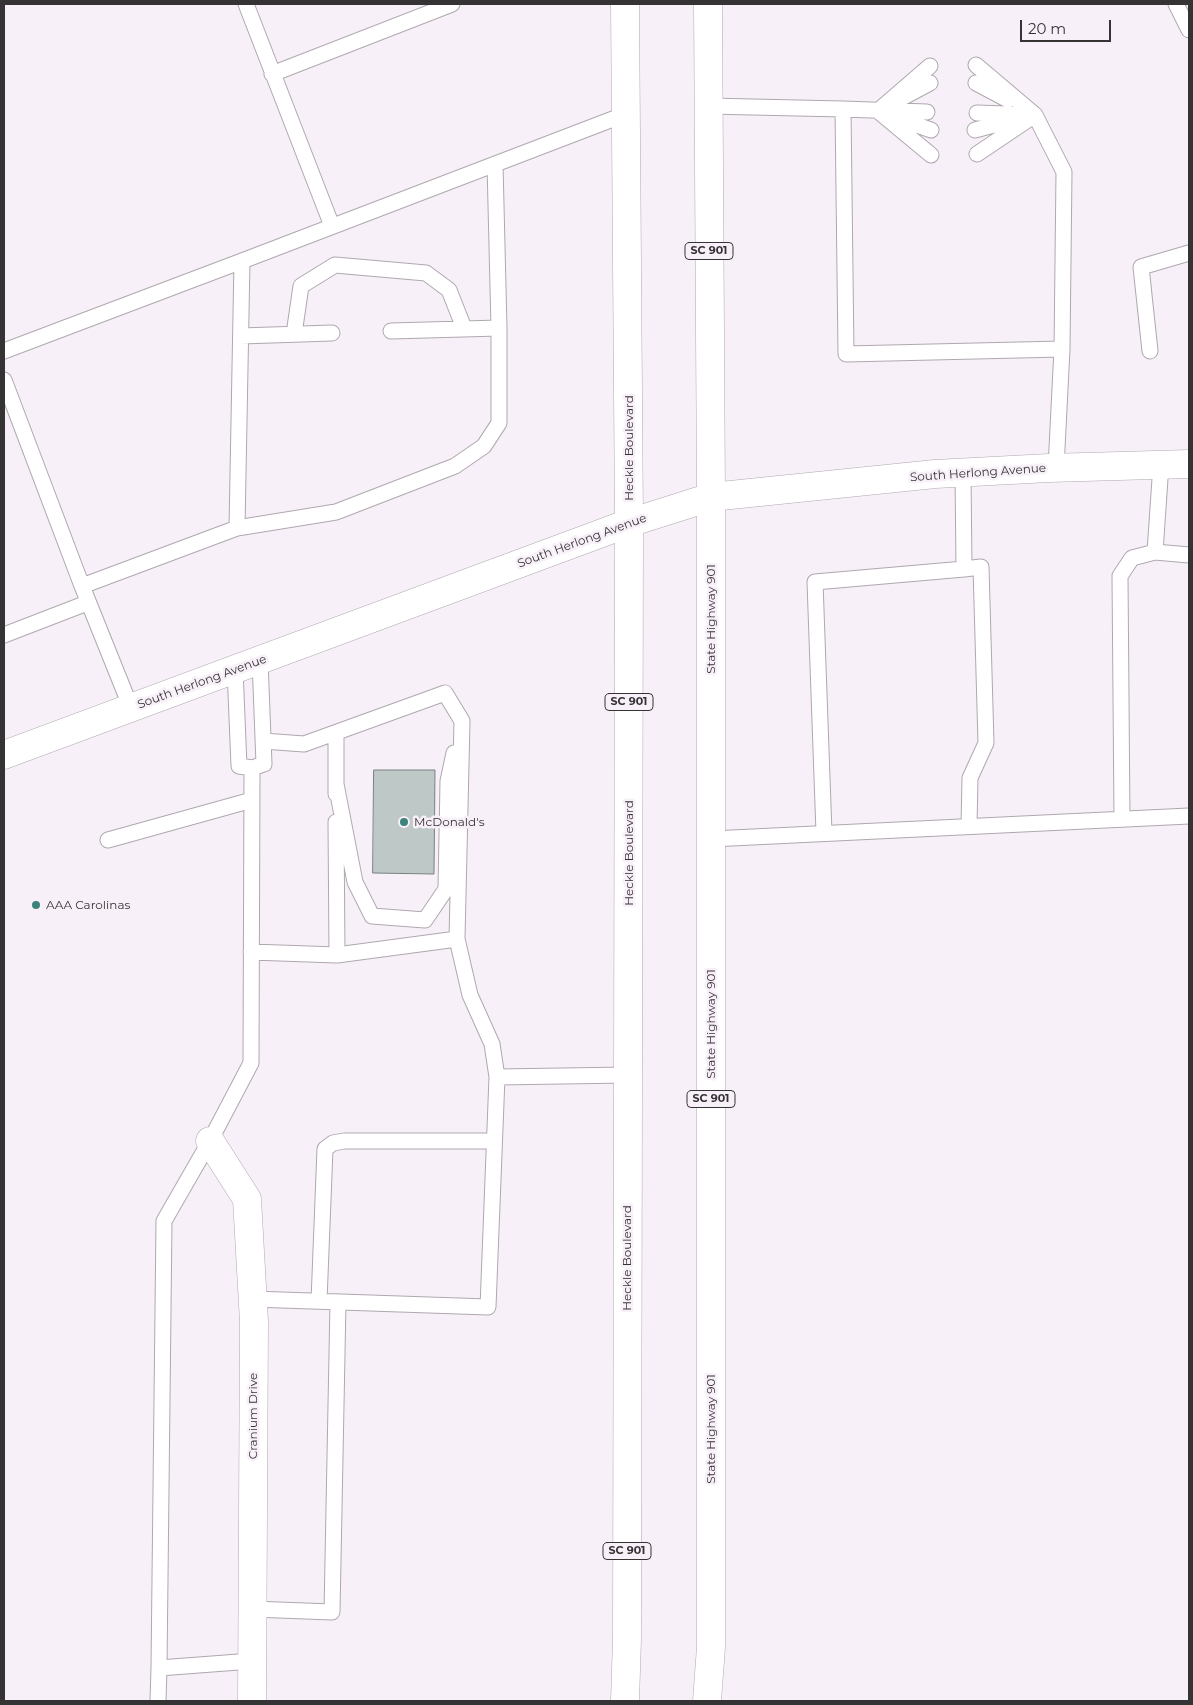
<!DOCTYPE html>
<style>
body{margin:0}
#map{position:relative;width:1193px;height:1705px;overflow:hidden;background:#f8f0f8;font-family:Montserrat,sans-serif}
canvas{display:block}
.frame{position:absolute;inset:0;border:5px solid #363335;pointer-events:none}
.scale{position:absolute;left:1020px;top:20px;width:91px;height:22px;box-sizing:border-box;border:2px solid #363335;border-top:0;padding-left:6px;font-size:15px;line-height:18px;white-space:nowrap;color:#363335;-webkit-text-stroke:4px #f8f0f8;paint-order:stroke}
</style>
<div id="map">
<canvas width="1193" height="1705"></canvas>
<div class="frame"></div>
<div class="scale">20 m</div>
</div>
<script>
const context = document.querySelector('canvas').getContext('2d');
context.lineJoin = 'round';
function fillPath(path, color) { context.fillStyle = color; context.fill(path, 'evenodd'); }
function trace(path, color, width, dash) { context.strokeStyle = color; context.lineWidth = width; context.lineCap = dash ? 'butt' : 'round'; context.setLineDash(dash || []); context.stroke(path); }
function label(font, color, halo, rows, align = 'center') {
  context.font = font + ' Montserrat,sans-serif'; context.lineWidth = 5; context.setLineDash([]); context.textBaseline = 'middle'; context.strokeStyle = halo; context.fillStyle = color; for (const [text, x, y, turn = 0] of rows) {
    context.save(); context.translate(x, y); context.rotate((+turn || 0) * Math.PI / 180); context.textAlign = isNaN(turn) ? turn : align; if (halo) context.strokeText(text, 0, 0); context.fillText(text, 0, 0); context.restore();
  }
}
const building = new Path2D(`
 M374,770H435L434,874L373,873Z`);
fillPath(building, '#bec9c7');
trace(building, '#778280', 1);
const lane = new Path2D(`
 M246,4L332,226
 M1176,4L1189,30
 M976,65L1035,115
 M272,74L452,4
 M976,83L1008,100
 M900,99L930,83
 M708,106L843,109L846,354L1062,349L1056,468
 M843,109L927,112
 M878,111L931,155
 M878,111L930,66
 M977,113L1035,115L1064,172L1062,349
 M891,116L931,130
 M975,130L1017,119
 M977,154L1035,115
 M391,331L499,328
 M294,334L301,286L335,265L426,273L449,290L464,328
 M241,336L332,333
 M4,351L242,261
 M1150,351L1141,267L1189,253
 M4,380L82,586
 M237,528L336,512L455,466L484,446L499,423V328L495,164
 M1155,552L1161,464
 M964,569L981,567L986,743L970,778L969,826
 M4,635L87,603
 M235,669L239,766L252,768L264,764L260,660
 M131,708L82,586L237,528L242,261L626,114
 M336,733V794
 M263,741L304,744L445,693L462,721L457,939L470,995L492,1044L497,1077L628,1075
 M336,784L355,882L372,916L425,920L446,889L448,781L454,753
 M1122,819L1120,576L1132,558L1155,552L1189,555
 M336,822L337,955
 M824,833L815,582L964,569L963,473
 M711,839L1189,816
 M108,840L252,800
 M251,952L337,955L457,939
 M252,1299L488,1307L497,1077
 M319,1301L325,1149L333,1143L344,1141H494
 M252,1609L332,1612L338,1302
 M159,1668L164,1221L210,1141L251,1063L252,768
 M158,1701L159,1668L252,1661`);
const street = new Path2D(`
 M210,1141L247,1199L254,1322L252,1701`);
const secondary = new Path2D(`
 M4,755L629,523L711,497L935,474L1049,468L1189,464`);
const primary = new Path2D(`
 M625,1701L627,1639L629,523L625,4
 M707,1701L711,1647V497L708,4`);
trace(lane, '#afa8af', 17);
trace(street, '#afa8af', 29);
trace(secondary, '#afa8af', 29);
trace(primary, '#afa8af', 29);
trace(lane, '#fff', 15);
trace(street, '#fff', 28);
trace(secondary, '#fff', 28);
trace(primary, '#fff', 28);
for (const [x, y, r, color] of [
 [404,822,5,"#3c837b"],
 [36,905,5,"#3c837b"]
]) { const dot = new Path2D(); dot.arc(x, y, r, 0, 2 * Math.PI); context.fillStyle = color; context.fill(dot); trace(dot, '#f8f0f8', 2); }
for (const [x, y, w] of [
 [709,251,48],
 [629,702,48],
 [711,1099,48],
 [627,1551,48]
]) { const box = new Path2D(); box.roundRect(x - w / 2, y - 8.5, w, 17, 4); context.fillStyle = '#f8f0f8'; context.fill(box); trace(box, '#363335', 1); }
label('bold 11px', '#363335', null, [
 ["SC 901",709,251],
 ["SC 901",629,702],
 ["SC 901",711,1099],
 ["SC 901",627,1551]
]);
label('12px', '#363335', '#f8f0f8', [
 ["Heckle Boulevard",629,448,-90],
 ["South Herlong Avenue",978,473,-4],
 ["South Herlong Avenue",582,541,-20],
 ["State Highway 901",711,619,-90],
 ["South Herlong Avenue",202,682,-20],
 ["Heckle Boulevard",629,853,-90],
 ["State Highway 901",711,1024,-90],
 ["Heckle Boulevard",627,1258,-90],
 ["Cranium Drive",253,1416,-90],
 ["State Highway 901",711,1429,-90]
]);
label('12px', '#363335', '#f8f0f8', [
 ["McDonald's",414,822],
 ["AAA Carolinas",46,905]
], 'left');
</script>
